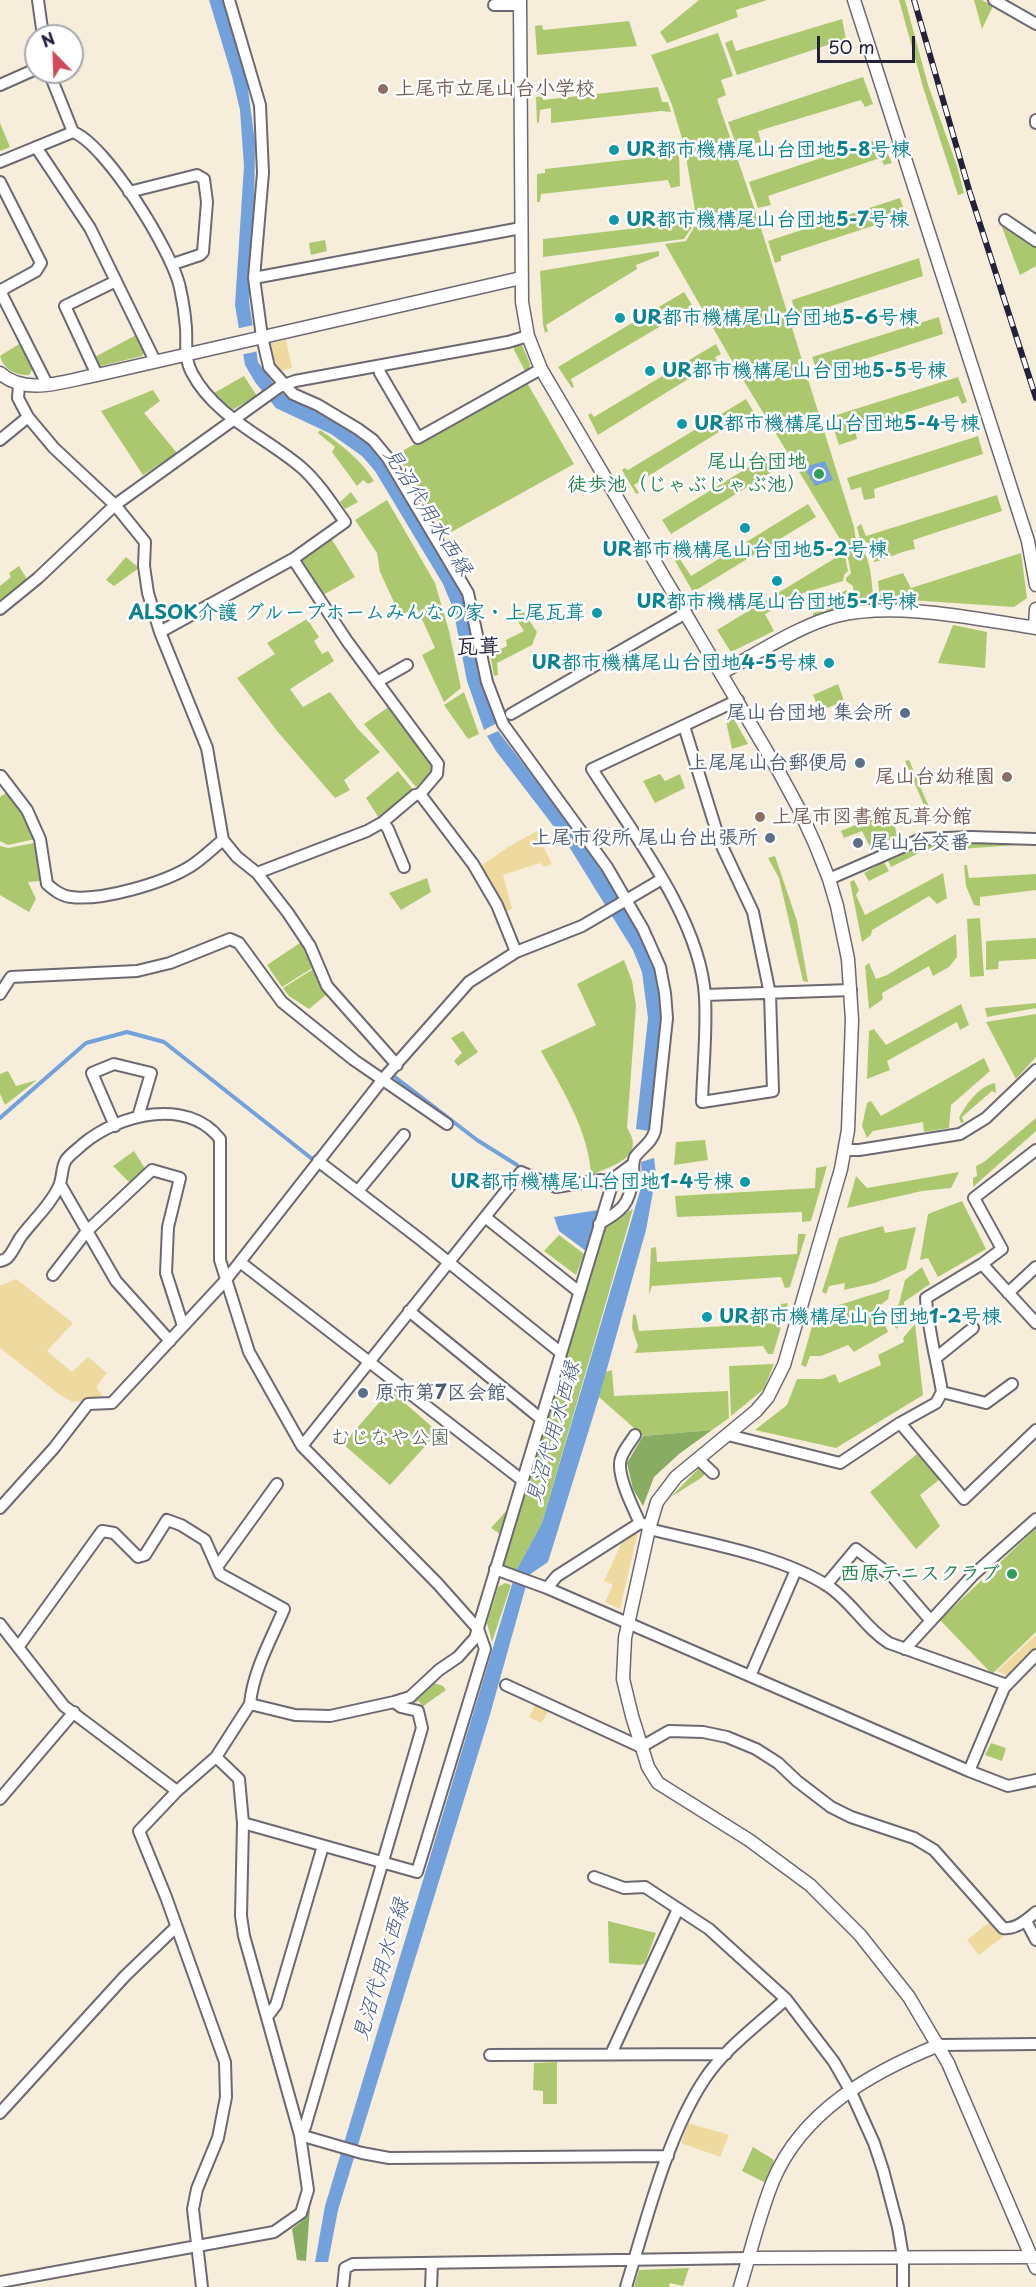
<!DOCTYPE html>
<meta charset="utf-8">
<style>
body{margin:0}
#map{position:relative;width:1036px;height:2287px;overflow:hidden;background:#f7eddb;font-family:"Playpen Sans",sans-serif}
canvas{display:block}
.north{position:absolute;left:24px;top:24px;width:60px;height:60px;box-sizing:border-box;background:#fff;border:2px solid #a7a7b1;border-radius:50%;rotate:337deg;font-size:16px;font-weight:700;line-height:24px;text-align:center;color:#22223b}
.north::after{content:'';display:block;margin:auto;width:21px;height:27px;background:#d1495b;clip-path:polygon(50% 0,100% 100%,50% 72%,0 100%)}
.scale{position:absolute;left:817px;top:36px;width:98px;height:27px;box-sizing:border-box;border:3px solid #22223b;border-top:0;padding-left:8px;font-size:18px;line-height:21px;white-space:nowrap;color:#22223b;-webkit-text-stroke:4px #fff;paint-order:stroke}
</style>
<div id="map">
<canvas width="1036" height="2287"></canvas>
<div class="north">N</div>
<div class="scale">50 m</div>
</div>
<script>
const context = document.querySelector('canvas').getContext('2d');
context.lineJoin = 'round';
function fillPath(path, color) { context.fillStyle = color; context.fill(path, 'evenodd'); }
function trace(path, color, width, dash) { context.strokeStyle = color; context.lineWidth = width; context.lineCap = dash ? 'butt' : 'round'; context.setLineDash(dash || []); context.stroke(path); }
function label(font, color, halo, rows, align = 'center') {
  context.font = font + ' "Playpen Sans","Klee One",sans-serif'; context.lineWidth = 5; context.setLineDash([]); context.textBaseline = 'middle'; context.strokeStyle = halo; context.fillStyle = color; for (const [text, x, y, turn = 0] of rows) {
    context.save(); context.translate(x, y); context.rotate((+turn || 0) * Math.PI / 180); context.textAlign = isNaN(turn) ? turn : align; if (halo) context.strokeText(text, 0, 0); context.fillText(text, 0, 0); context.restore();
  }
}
fillPath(new Path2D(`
 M699,0H767L736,10L738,17L667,43L660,32Z
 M899,0H905L928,85L957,166L964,193L958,195L923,87Z
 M974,0H982L993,6L982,29Z
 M842,19L846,39L737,75L725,43L732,40L736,51Z
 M629,21L637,46L537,55L535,26L542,25L543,30Z
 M718,33L733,76L721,80L726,95L717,99L760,225L854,527L856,541C872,554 871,582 874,602L855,603L853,586L846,581V578L851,573L846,549L736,368L665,244L686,241L697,222L684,145L672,105L651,55Z
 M863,77L873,104L865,107L861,100L758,131L761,142L737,147L728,122Z
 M658,87L662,102H668L671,112L661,111L551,123V108L540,110L539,122L537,123L536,97L542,96L543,100Z
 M0,123L10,147L0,151Z
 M881,138L892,163L884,165L880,158L768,196L771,205L758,208L749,182Z
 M679,154L680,186L671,188L668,180L541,194L540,202H537V174L545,173V169Z
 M900,198L906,215L781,256V261L775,263L768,241Z
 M689,222L692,227L684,239L543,257V239Z
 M1000,222L1036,247V266L1020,275Z
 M325,240L327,251L311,255L309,243Z
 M659,251V256L636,265L637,269L546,325L548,331L545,333L543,324L540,271Z
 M919,258L923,276L813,312L814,320L804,322L801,316H795L792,300Z
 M684,292L697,313L692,315L688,310L571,379L574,387L572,388L558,367Z
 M939,317L943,334L818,374L812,357Z
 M138,334L146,350L142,356L97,367L93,358Z
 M19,344L33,368L29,375C16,376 3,369 0,356Z
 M716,344L721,354L715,357L717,361L598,435L588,415L591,413L594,417Z
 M522,345L530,364L529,369L525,371L514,350V347Z
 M244,376L257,396L232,410L214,393Z
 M958,377L967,402L962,404L958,396L855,429L857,439L839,445L830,417Z
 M526,381L574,464L446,535L397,454Z
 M153,390L160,401L144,413L177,453L143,475L101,411Z
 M746,399L755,414L748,418L746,415L634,485L639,493L636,494L622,470L625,468L628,470Z
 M320,430C342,445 360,459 374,481L368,484L363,480L357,486L332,452L335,447L318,433Z
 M978,436L983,454L874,489L875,498L864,500L861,487L851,490L847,478Z
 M775,451L783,465L671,534L662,520Z
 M351,492L358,502L345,509L340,502Z
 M997,495L1002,511L913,540L915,549C900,551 888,559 874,562L868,543L860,539L857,527L861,524L866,536Z
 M387,500L435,583L449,631L461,688L444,702L422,655L435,648L417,608L400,615L380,572L377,553L355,520Z
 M808,504L816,517L693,592L674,559L678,556L691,576Z
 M331,538L355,577L323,595L301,566L302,558Z
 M844,551L848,571L844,575L843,581L803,593L765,614L774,631L731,652L717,630L837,557Z
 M1021,553L1027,598L1014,607L880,598L878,581L903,573L911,588Z
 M126,557L139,568L114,586L106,580Z
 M19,566L27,579L0,602V586L11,577L9,573Z
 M847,590L849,605L813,616V613L843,602L842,592Z
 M520,607L537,632L532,645L497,663L498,675L494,676L490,654L507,646L506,640L524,631L511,611Z
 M307,619L319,637L314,641L322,654L328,651L334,661L290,689L303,707L330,692L358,729L380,752L344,780L350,790L335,798L277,731L237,678L275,654L267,643Z
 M953,625L987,632L985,668L938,663Z
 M838,684L844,701L820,711L813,695Z
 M464,692L479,734L468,739L444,705Z
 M390,706L432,764L434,770L416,787L364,724Z
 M731,714L748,744L732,749L726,721Z
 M909,760L937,826H933L905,761Z
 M398,771L415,792L379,818L366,798Z
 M660,774L665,781L680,774L685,788L655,803L643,781Z
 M8,792L24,813L35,839L8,845L0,841V797Z
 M889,811L898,836L870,847L862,831L844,838L841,831Z
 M34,843L40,881L28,882L36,899L29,912L0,895V846L8,848Z
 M941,844L942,848L925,850L891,867L888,861L925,845Z
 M959,844H1032L960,849Z
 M775,856L797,921L808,982L803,981L779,878L768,858Z
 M884,862L889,871L869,881L864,873Z
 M964,865H967L969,878L1036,874V890L980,897V906L974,905L966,886Z
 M943,873L947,898L937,904L929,896L872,930L871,935L862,942L850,882L854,880L859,890L856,895L865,915Z
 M427,878L431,892L401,910L389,893Z
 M980,918L984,976L970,977L967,919Z
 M956,934L957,957L949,967L933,976L929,966L882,993L883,999L869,1009L865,966L869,963L876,979L887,975Z
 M1036,938V959L999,961L998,969L986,970V941Z
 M303,941L314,967L282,987L267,965Z
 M624,960L632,981L636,1005L627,1128C647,1157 612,1166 591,1175C589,1131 562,1089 541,1051L596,1025L577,984Z
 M315,968L327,994L309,1009L289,996L283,988Z
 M1036,1003V1008L987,1017L985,1008Z
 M961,1004L969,1025L960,1030L957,1022L887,1061L890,1070L867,1079L869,1031L874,1029L886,1045Z
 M1036,1014V1057L1016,1079L986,1022Z
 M463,1031L478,1052L458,1066L454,1061L462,1053L451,1038Z
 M984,1058L990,1071L951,1105L949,1128L924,1132L923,1122L873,1131L867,1138L862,1126L867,1103L871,1101L881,1116Z
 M8,1071L16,1086L37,1080L5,1105L0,1094V1074Z
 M995,1083L996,1093L992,1091L962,1117L964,1122L961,1123L959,1118C966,1104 979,1086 995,1083Z
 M1036,1118V1131L973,1187V1178L977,1176L976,1166L984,1162Z
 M705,1140L708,1160L674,1165L676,1142Z
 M134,1151L146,1170L130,1183L113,1166Z
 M827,1166L811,1221L802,1222V1212L677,1217L675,1196L815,1188L816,1168Z
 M959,1172L951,1188L922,1191L847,1208L856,1176L867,1188Z
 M962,1201L986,1249L938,1277L928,1258L920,1260L928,1214Z
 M633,1209L542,1523L516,1571L496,1565L503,1536L491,1528L508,1509L511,1512L597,1229Z
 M883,1226L885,1233L916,1227L906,1269L875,1283L844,1290L845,1283L829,1286L826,1294L822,1292L839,1238Z
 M798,1234H806L790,1287L785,1288L781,1277L652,1286L649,1295L651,1248L656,1247L657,1262L797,1254Z
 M559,1235L584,1254L576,1275L544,1251Z
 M922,1267L930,1284L904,1302L905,1320L896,1329L888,1312L899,1304L905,1280Z
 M890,1289L888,1299L878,1307L888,1332L854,1352L848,1345L821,1356H810L806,1367L801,1365L815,1316L823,1310Z
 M788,1303L773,1354H768L763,1346L635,1353L638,1346L632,1328L633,1314L636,1315L639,1331L777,1323L781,1304Z
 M915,1324L923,1395L836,1448L755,1430L787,1405L797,1379H822L835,1374L839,1383L881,1365L878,1355L904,1342L903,1338Z
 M774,1364L764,1389L731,1416L729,1366Z
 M612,1370L614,1396L728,1391L729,1418L712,1430L643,1436L599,1397L605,1372Z
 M390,1390L438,1432L390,1485L343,1444Z
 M917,1454L940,1479L920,1495L940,1526L916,1549L870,1492Z
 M699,1468L705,1474L701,1478L671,1497Z
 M1036,1528V1632L992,1674L940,1620Z
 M505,1583L511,1585L492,1642L487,1623L498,1587Z
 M434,1683L443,1686L446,1690L422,1707L419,1701L408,1705L405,1702Z
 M991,1743L1006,1748L1002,1761L985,1755Z
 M608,1921L656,1933L645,1963L640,1965L609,1963Z
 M557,2062V2104H543V2091L533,2090L534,2063Z
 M753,2147L774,2160L766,2183L742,2171Z
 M689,2268L683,2286L670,2283L669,2287H634L639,2270Z`), '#abc86f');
fillPath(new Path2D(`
 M712,1430L679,1454L654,1477L643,1506L633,1489L627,1463L643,1436Z
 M310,2208L306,2261L297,2260L292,2229L301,2222Z`), '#88ac62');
fillPath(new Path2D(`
 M286,340L292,368L280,371L272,365L268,344Z
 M541,829L539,839L552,864L544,867L540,863L503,875L512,909L504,912L490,879L481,866L508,847Z
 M16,1279L73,1323L47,1351L72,1372L88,1357L107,1373L96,1387L105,1399L73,1402L60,1395L0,1348V1286Z
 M638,1531L620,1609L605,1602L613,1585L604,1581L622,1542Z
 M1036,1635V1648L1007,1675L997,1671Z
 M536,1703L547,1707L548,1712L541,1723L529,1717Z
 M992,1920L1004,1936L979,1955L967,1940Z
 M688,2123L729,2135L720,2157L681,2143Z`), '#eeda9e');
fillPath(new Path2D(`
 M209,0H223L247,82L255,142L254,225L249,301L258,362L275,386L289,399L334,418L373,446L383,460L461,592L470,620L482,688L497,723L484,730L467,681L453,608L443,584L375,471L362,456L331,434L276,408L255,382L245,365L235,305L244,166L240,110L232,76Z
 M825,461L833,480L815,486L804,467Z
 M498,731L571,826L620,898L654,965L663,1015L649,1131L636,1129L648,1018L642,972L633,950L568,845L496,751L487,736Z
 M654,1158L656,1175L646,1230L599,1397L548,1562L529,1575L489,1718L338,2210L328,2262H315L325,2206L516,1571L542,1523L640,1191L642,1178L641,1162Z
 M598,1210L586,1251L559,1231L554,1217Z`), '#72a1db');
fillPath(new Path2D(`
 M254,325L259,351L240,355L235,329Z`), '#f7eddb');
trace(new Path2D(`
 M395,1077L477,1140L517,1165
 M0,1118L86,1043L127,1032L164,1042L311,1158`), '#72a1db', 4);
const minor = new Path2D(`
 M38,0L43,36
 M229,0L260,105L263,173L254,278L262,337L269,367L293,394L318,405L358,429L373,440L387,457L468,593L487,682L503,724L607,867L643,929L660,967L665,993L667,1018L655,1131C651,1144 642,1147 635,1157C632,1163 634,1170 633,1176C630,1205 622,1210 599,1224
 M994,0L1036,24
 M494,5H520
 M49,72L73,132
 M0,85L36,69
 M1036,120V123
 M36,147L90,228L155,361
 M0,162L73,132C106,144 173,253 180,288C183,301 185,315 186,328C187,344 184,359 192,373C215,417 266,437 302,468C319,483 332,504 345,522L293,559L347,641L438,764L437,774L420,794L473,864L497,905L516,952
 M0,182L41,263L36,271L3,289L2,295L47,384
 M129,192L197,175L204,179L207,202L203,252L200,255L173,264
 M1005,220L1036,241
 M254,278L521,228
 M379,367L380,373L418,438L541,369
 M97,375L65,306L116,281
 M19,385L18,398L28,417L54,448L115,505L145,542L144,566L148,593L160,632L207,748L223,840L237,857L257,873L288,913L310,946L327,986L397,1065
 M0,440L28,417
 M0,609L38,578L115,505L279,387L295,381L508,342L528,336
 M160,632L293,559
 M377,682L407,665
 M511,714L686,613
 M684,726L720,842L753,912L770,994L773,1091L702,1102C703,1067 707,1031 705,997C701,920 632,832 592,769L738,700
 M1,776L27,810L40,839L47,884C54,890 61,896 71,897C102,901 164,883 191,866C202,859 213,848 223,840
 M383,822L388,829L404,867
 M257,873L367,831L383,822L415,795L420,794
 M829,879L921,839L971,837L1036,839
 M0,994L11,977L137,971L170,963L230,939L239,943L282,1002L354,1060L447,1124
 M705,995L851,990
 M115,1126L92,1073L114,1064L151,1073L138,1117
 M845,1150H859L960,1134L986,1118L1036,1070
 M318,1161L421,1240L560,1352
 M610,1181L633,1164
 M60,1184L116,1281L170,1341
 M358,1191L404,1135
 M485,1217L578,1291
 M0,1261C3,1260 6,1260 8,1257C13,1252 16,1244 20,1238C33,1220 50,1206 59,1186C63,1177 61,1168 66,1160C70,1154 78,1149 83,1144C119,1114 187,1097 220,1139V1260L249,1352L302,1446L438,1584L478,1629L485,1649L417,1872L243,1823
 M240,1262L522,1480
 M982,1264L1036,1323
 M53,1275L87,1231L152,1170L180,1178L168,1227L166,1273L183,1326
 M1008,1293L1036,1267
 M409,1311L540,1418
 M937,1357L973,1328
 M942,1392L986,1403L1012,1384
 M900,1423L964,1499L1036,1430
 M635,1435C630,1443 620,1454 620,1464C619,1480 633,1508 640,1523
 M728,1435L840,1463L900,1423L936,1403L942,1392C937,1361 928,1330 926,1298L982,1264L1002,1249L974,1198L1036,1150
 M698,1459L713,1473
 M0,1508L54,1448L88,1404L112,1403L225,1281L383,1079L469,982L516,952L582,926L662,879
 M649,1529C705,1543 780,1555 828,1586C852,1602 865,1628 889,1643L1007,1685
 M217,1567L277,1484
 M495,1569L547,1588L969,1771L1008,1786L1036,1780
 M826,1585L856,1549L893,1577L931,1621
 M547,1588L557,1576L640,1523L650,1526
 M0,1624L64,1706L177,1791
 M19,1646L102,1531L114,1533L138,1557L145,1555L167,1520L181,1525L205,1540L220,1574L284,1609C271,1640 253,1671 250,1704
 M905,1649L973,1575L1036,1519
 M750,1676L796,1570
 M506,1685L641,1747L669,1731L703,1732L727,1737L756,1749L778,1763L797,1781L831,1807L851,1817L914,1838L934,1850L1003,1928C1015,1930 1027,1920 1036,1912
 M969,1771L1004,1688L1036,1655
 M0,1799L74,1712
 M594,1877L624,1888L645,1887L709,1929L786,1999L834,2062L850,2090L874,2143L883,2170L898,2227L903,2257V2287
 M1026,1921L1036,1940
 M267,2017L276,2005L323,1846
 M939,2045L1036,2044
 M611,2054L678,1909
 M490,2055L726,2054
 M0,2113L125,1976L176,1927
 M300,2135L305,2127L422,1728L418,1711L401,1707L394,1702
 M300,2135L362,2153L389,2158L668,2156
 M0,2282L274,2232L301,2213L308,2190L300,2135L244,1936L241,1916L243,1823L239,1779L216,1757
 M202,2287L193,2209L197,2189L218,2138L226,2097L225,2062L166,1897L139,1831L177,1791L216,1757L250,1704L295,1715L330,1716L394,1702L410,1697L439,1670L458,1657L475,1638L611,1188L610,1181L600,1180L556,1187L521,1172L302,1446
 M343,2287L345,2268L353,2264L749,2258
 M431,2287L432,2264
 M626,2287C646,2222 667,2136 704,2080C724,2049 759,2024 786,1999`);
const tertiary = new Path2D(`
 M520,0L522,302L528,336L541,369L779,772L799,809L815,844L829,879L837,906L848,959L852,1020L848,1130L841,1169L784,1365L768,1397L756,1411L676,1477L657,1502L649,1529L625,1638L623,1679L632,1716L648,1767L658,1783L749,1840L810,1885L860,1935L909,1997L948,2063L1036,2268
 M854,0L1028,541L1036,585
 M0,373C26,397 67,380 97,375L521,278
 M1035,628L1036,609
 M721,673C757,654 798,626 836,616C895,601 976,619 1036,628
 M749,2258L1036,2257
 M740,2287C751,2252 759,2215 773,2181C802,2111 872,2072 939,2045`);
trace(minor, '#6d6973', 14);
trace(tertiary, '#6d6973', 15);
trace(minor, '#fff', 10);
trace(tertiary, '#fff', 12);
const rail = new Path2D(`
 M914,0L970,193L1036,398`);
trace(rail, '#22223b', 6);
trace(rail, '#fff', 4, [11]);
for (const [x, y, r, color] of [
 [383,89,6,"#8d6e63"],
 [614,150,6,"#0f9aa8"],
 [614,220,6,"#0f9aa8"],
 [620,318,6,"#0f9aa8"],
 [650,371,6,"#0f9aa8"],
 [682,424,6,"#0f9aa8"],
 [819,474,6,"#2e9e5b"],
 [745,528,6,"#0f9aa8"],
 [777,581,6,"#0f9aa8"],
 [597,613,6,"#0f9aa8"],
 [829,663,6,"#0f9aa8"],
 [905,713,6,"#5c6f8a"],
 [860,763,6,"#5c6f8a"],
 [1007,777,6,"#8d6e63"],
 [760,817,6,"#8d6e63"],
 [770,838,6,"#5c6f8a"],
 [858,843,6,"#5c6f8a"],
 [745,1182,6,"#0f9aa8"],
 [707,1317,6,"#0f9aa8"],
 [363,1393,6,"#5c6f8a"],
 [1012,1574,6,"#2e9e5b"]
]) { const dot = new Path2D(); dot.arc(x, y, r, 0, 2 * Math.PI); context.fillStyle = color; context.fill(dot); trace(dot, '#fff', 2); }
label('bold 20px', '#785e54', '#fff', [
 ["上尾市立尾山台小学校",395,89],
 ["尾山台幼稚園",995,777,"right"],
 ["上尾市図書館瓦葺分館",772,817]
], 'left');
label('bold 20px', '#0d838f', '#fff', [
 ["UR都市機構尾山台団地5-8号棟",626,150],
 ["UR都市機構尾山台団地5-7号棟",626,220],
 ["UR都市機構尾山台団地5-6号棟",632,318],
 ["UR都市機構尾山台団地5-5号棟",662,371],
 ["UR都市機構尾山台団地5-4号棟",694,424],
 ["UR都市機構尾山台団地5-2号棟",745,550,"center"],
 ["UR都市機構尾山台団地5-1号棟",777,602,"center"],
 ["ALSOK介護 グループホームみんなの家・上尾瓦葺",585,613,"right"],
 ["UR都市機構尾山台団地4-5号棟",817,663,"right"],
 ["UR都市機構尾山台団地1-4号棟",733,1182,"right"],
 ["UR都市機構尾山台団地1-2号棟",719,1317]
], 'left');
label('bold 20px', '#27864d', '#fff', [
 ["尾山台団地",807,462],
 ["徒歩池（じゃぶじゃぶ池）",807,485],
 ["西原テニスクラブ",1000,1574]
], 'right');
label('bold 20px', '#4e5e75', '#fff', [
 ["尾山台団地 集会所",893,713],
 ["上尾尾山台郵便局",848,763],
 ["上尾市役所 尾山台出張所",758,838],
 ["尾山台交番",870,843,"left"],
 ["原市第7区会館",375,1393,"left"]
], 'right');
label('20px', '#525c4d', '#fff', [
 ["むじなや公園",390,1438]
]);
label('italic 21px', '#465b83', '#fff', [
 ["見沼代用水西縁",427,512,58],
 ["見沼代用水西縁",554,1433,-74],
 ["見沼代用水西緑",382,1970,-73]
]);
label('bold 22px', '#22223b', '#fff', [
 ["瓦葺",478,648]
]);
</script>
